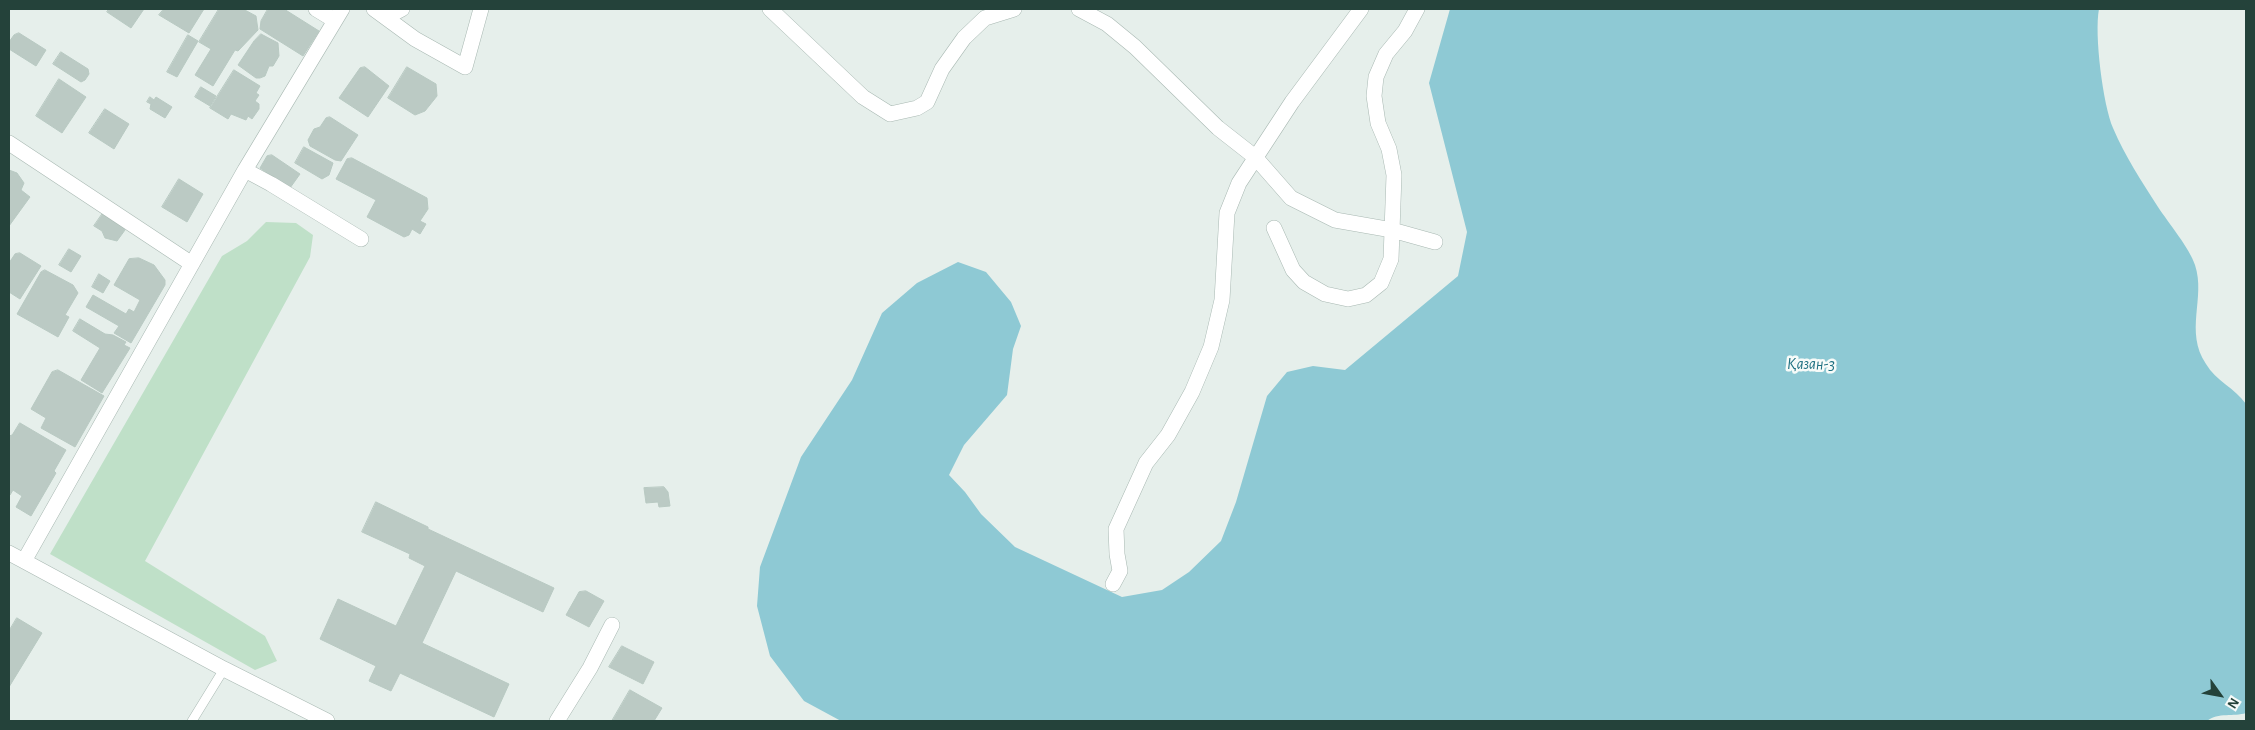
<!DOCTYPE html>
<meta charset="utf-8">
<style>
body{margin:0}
#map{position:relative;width:2255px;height:730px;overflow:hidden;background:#e6efeb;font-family:"Alegreya Sans",sans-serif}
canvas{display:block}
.frame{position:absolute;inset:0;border:10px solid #24423a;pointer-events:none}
.north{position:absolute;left:2195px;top:670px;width:50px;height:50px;-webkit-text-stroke:4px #f7fbf9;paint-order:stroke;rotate:122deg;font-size:14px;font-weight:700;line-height:20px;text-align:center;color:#24423a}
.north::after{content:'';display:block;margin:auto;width:18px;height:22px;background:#24423a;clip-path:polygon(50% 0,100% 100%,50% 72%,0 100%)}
</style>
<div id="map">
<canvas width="2255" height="730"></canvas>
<div class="frame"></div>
<div class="north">N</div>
</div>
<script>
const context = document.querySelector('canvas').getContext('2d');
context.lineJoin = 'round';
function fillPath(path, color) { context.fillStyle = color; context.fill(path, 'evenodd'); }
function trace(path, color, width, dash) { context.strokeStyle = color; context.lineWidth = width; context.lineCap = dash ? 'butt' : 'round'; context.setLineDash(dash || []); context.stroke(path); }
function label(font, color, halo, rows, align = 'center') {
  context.font = font + ' "Alegreya Sans",sans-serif'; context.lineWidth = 5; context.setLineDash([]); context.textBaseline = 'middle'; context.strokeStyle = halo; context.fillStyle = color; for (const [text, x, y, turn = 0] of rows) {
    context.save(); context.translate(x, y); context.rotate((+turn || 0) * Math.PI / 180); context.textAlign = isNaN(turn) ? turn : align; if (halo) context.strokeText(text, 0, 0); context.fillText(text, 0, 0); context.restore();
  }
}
fillPath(new Path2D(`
 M266,222L296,223L313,235L310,257L145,561L265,636L277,661L255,670L50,554L222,256L247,241Z`), '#bfe0c8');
fillPath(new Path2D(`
 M1450,9H2099C2094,34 2103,105 2113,128C2125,156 2142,182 2158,207C2168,222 2190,249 2195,265C2206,298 2184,331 2206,364C2216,381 2235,388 2246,404V713C2234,717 2218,712 2207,721H841L804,701L770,656L757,606L760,567L801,457L852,380L882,313L917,283L958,262L986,272L1011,302L1021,326L1013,349L1007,395L964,445L949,475L965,492L981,514L1015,547L1122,597L1162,590L1189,572L1221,541L1236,502L1267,396L1287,372L1313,366L1345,370L1458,276L1467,232L1429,83Z`), '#8ec9d4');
const building = new Path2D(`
 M109,9H144L131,28L107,12Z
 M164,9H204L189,33L159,15Z
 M219,9H243L256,16L258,30L238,51L235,50L213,86L195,75L211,49L199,42Z
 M268,9H284L319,31L303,56L260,29L261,21Z
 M19,33L46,50L36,66L9,49V42L14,35Z
 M261,34L278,43L279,56L273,66H269L265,76L260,78H256L238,65L254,41Z
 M188,35L198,41L177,77L167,72Z
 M61,52L88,69L89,74L85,80L81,82L53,64Z
 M365,67L389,86L368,117L339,98L360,68Z
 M407,67L436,84L437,96L425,111L415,115L388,98Z
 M234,70L260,86L256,93L259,95L255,101L259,104V109L252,119L248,116L246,120L231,114L228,119L210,108Z
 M59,79L86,97L62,133L36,116Z
 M201,87L216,96L210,106L195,97Z
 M150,97L154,100L156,97L172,107L165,118L150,109L151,104L147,102Z
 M105,109L129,124L114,149L89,133Z
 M330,117L358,135L341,161L335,160L310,146L308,140L314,129L320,127L326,118Z
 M304,147L333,163L329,175L322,179L295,163Z
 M272,155L300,174L290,188L260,168L267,156Z
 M352,158L427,198L428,209L420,221L426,224L420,234L412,229L409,235L404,237L367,217L376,200L336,179L347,159Z
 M9,170L17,173L24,183L21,190L30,197L9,226Z
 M179,179L203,194L187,222L162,207Z
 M103,213L122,225L125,230L117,241L105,238L102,231L94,226Z
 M69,249L81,256L71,272L59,265Z
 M20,253L41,266L20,299L9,292V263L15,254Z
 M139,258L154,265L165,280V285L131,343L114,333L119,326L86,307L93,295L126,314L129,309L134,312L140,300L114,285L129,259Z
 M45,270L73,285L78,293L65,315L69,317L58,337L17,314L41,272Z
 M99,274L110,281L103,293L92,287Z
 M80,319L105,334L113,335L126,342L124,345L130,348L102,393L81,380L100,348L73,331Z
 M58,370L104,396L75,447L41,428L46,418L31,409L52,372Z
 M20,423L66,450L54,471L56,473L31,516L16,507L22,496L13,490L10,495L9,494V436L12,435Z
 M664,487L668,492L670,506L659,507L658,502L646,503L644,488Z
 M376,502L428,527V529L554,588L543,612L456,571L422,643L509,684L494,717L400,673L391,691L369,681L376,666L320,639L338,599L396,626L425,566L409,558L410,554L362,532Z
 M586,591L604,601L589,627L566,615L579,592Z
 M17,618L42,633L9,687V631Z
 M622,646L654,662L643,684L609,667Z
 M630,690L662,708L654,721H612Z`);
fillPath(building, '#bbcac4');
trace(building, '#b8c9c2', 1);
const lane = new Path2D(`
 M192,721L224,669`);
const street = new Path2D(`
 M316,9L334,20
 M374,9L415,39L465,67L481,9
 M770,9L863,97L890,114L917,108L927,102L942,69L964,38L985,18L1014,9
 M1079,9L1107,24L1135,47L1218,128L1255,157L1291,198L1335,220L1392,230L1435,242
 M387,17L402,9
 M9,143L192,264
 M245,170L271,184L361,239
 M1274,228L1293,270L1304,282L1325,294L1348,299L1366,295L1381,283L1391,259L1394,175L1389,149L1378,123L1374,96L1376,77L1386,54L1405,31L1417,9
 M9,553L24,561
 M1113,584L1120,571L1117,554L1116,529L1146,463L1168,435L1192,392L1211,347L1222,300L1227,213L1239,183L1292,102L1361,9
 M327,721L224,669L24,561L245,170L342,9
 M557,721L590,668L612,625`);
trace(lane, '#a8b8b2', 10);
trace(street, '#a8b8b2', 16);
trace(lane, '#fff', 9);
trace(street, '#fff', 15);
label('italic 16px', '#1c6f80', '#f7fbf9', [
 ["Қазан-3",1811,364]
]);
</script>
